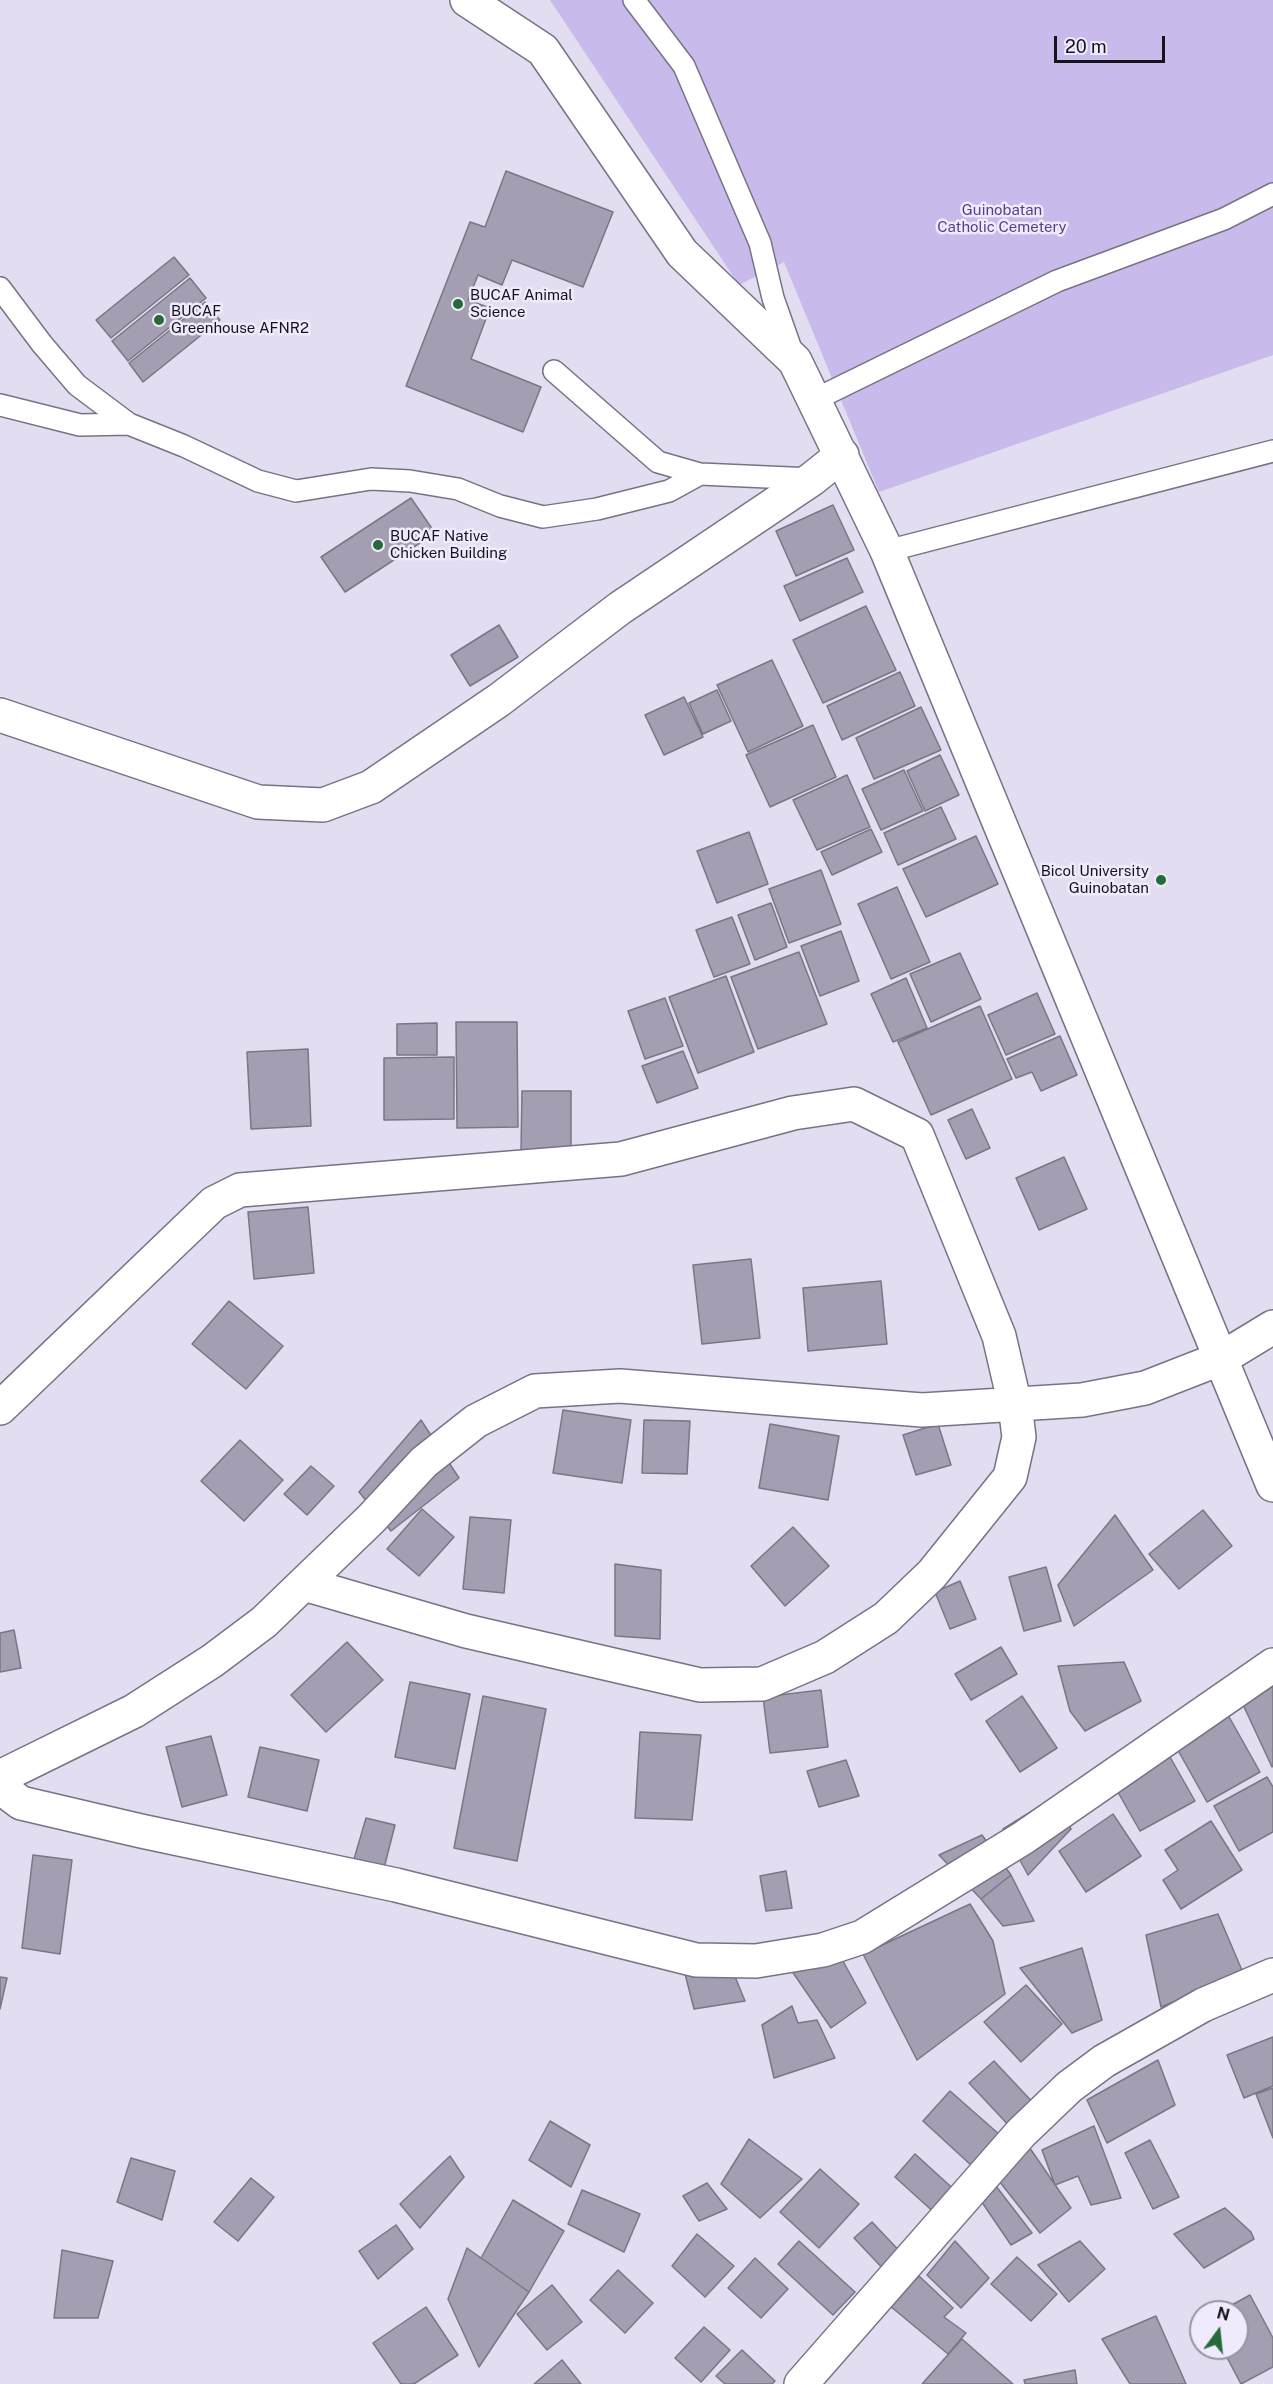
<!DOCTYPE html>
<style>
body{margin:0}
#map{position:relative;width:1273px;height:2384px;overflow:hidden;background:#e3ddf1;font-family:"Public Sans",sans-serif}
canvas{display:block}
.north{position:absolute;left:1189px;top:2300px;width:60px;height:60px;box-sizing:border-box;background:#f0eaff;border:2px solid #9994a4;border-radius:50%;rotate:15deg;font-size:16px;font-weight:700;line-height:24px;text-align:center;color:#16141b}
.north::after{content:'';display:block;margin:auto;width:21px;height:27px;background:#266b37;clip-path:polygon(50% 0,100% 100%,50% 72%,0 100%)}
.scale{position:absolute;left:1054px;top:36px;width:111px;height:27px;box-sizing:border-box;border:3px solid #16141b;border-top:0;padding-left:8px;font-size:18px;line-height:21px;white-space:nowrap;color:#16141b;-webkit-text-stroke:4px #f0eaff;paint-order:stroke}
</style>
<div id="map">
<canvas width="1273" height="2384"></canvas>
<div class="north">N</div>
<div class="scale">20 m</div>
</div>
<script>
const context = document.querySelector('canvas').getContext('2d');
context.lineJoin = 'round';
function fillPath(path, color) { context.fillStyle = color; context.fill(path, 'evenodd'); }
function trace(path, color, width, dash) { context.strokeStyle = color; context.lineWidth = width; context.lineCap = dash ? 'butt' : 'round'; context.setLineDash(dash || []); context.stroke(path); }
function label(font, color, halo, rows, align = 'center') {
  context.font = font + ' "Public Sans",sans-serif'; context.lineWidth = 5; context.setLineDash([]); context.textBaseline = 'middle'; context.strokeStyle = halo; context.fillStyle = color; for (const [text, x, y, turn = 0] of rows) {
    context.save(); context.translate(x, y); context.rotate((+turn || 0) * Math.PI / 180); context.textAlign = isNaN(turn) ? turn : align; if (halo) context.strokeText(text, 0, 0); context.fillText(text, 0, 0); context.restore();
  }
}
fillPath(new Path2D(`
 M550,0H1273V355L879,492L784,262L739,285Z`), '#c8baea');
const building = new Path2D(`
 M506,171L613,212L583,287L512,260L502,285L478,275L468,300L490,308L471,359L541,387L523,432L406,386L470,222L485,227Z
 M174,257L189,275L111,338L96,320Z
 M190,278L206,298L128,361L112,341Z
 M205,302L220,320L143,382L129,363Z
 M411,498L435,533L345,592L321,557Z
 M833,505L854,550L796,576L776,531Z
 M847,558L863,592L800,621L784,586Z
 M866,606L896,670L823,703L793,640Z
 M499,625L518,657L470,686L451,655Z
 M772,660L803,726L748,752L717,685Z
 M900,672L915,706L842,740L827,706Z
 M717,690L731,721L703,734L689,703Z
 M684,697L703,737L664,755L645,715Z
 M921,707L941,750L874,779L856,738Z
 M813,725L836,777L770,807L746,755Z
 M940,755L959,795L925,811L907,771Z
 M904,770L923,811L881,830L862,789Z
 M847,775L870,827L817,850L793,800Z
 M941,807L956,839L898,865L884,833Z
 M871,829L882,852L832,875L821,852Z
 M749,832L768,884L717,903L697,851Z
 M976,836L998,884L926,917L903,869Z
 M821,870L841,924L789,943L769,889Z
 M897,887L930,962L891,979L858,904Z
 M771,903L787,947L755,960L738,915Z
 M732,917L750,964L714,977L696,930Z
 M841,931L859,981L820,996L801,946Z
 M799,952L827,1024L758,1049L731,977Z
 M960,953L981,999L931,1022L910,974Z
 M726,976L754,1052L698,1073L669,997Z
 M906,978L927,1028L893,1042L871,994Z
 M1037,993L1055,1034L1006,1055L988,1015Z
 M665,998L683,1046L645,1059L628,1011Z
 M980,1006L1012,1079L931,1115L898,1042Z
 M456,1022H517L518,1127L457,1128Z
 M437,1023V1055H397V1024Z
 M1060,1036L1077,1075L1041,1091L1032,1072L1016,1078L1007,1059Z
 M308,1049L311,1126L251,1129L247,1052Z
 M683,1051L698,1088L657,1103L642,1066Z
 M454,1057V1119L384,1120V1058Z
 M522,1091H571V1151L521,1150Z
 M972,1109L990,1148L966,1159L948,1120Z
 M1064,1157L1087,1209L1039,1230L1016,1178Z
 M308,1207L314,1273L254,1279L248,1212Z
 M751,1259L760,1338L702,1344L693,1265Z
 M881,1281L887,1344L808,1351L803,1288Z
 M229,1301L283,1346L246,1389L192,1344Z
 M563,1410L631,1420L622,1483L553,1473Z
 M421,1420L459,1478L391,1531L359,1492Z
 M644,1420L690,1421L687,1474L642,1473Z
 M770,1424L839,1436L828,1500L759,1488Z
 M938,1424L951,1465L916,1475L903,1435Z
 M240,1440L283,1480L244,1521L201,1481Z
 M311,1466L334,1486L307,1515L284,1494Z
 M422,1509L454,1537L419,1576L387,1549Z
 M1203,1510L1232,1546L1179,1589L1149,1554Z
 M1115,1515L1153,1570L1074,1626L1058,1585Z
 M470,1517L511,1520L504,1593L463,1589Z
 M793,1527L829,1566L785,1606L751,1566Z
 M615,1564L661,1570L660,1639L615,1636Z
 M1046,1567L1061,1621L1024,1631L1009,1577Z
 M960,1581L976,1619L950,1629L935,1592Z
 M14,1630L21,1668L0,1672V1633Z
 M347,1642L383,1680L326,1732L291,1695Z
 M1001,1647L1017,1674L971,1700L955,1674Z
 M1124,1662L1141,1701L1085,1731L1070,1711L1058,1666Z
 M1273,1680V1766L1272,1767L1239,1696Z
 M410,1682L470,1694L455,1769L395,1757Z
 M821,1690L828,1747L770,1753L763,1697Z
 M483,1696L546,1709L517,1861L454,1848Z
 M1022,1696L1057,1748L1020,1772L986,1721Z
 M1228,1715L1260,1772L1207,1802L1175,1745Z
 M640,1732L701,1735L692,1820L635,1818Z
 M211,1736L227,1795L182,1807L166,1747Z
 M260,1747L319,1760L307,1811L248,1797Z
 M1166,1750L1195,1801L1140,1831L1111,1780Z
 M846,1760L859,1796L819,1807L807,1771Z
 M1267,1777L1273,1787V1832L1239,1851L1214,1806Z
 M1053,1798L1071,1829L1028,1875L1003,1829Z
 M1113,1814L1141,1856L1086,1892L1059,1851Z
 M366,1818L395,1825L383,1872L352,1866Z
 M1211,1821L1242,1870L1181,1909L1163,1880L1178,1870L1165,1850Z
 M982,1835L1011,1875L981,1899L939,1855Z
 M33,1855L72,1860L60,1954L22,1948Z
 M786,1871L792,1908L766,1911L760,1876Z
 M1011,1875L1034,1921L1003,1926L981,1899Z
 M970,1904L993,1941L1005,1994L917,2060L863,1954Z
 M1218,1914L1244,1975L1161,2007L1146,1935Z
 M1082,1948L1102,2020L1072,2033L1020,1968Z
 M838,1952L866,2003L831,2028L787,1964Z
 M683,1966L731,1967L745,2001L694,2009Z
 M0,1977L7,1978L0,2009Z
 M1026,1985L1062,2024L1021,2062L984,2022Z
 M792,2006L798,2023L817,2020L835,2058L774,2078L762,2025Z
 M1273,2037V2086L1244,2098L1227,2055Z
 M1158,2060L1175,2105L1107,2143L1087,2100Z
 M994,2061L1038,2108L1014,2131L969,2083Z
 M1273,2088V2138L1256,2094Z
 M950,2091L1000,2135L972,2166L923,2121Z
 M550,2121L590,2145L571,2187L529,2160Z
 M1094,2126L1121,2198L1091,2205L1078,2176L1055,2185L1042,2150Z
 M749,2139L802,2179L760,2218L721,2184Z
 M1150,2140L1179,2197L1153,2209L1125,2153Z
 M1025,2141L1071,2208L1040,2233L992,2172Z
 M915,2154L959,2194L938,2216L895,2177Z
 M450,2156L464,2177L420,2228L400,2204Z
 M131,2158L175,2171L162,2220L117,2202Z
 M820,2169L859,2204L819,2248L780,2212Z
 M989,2177L1032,2233L1011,2245L973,2189Z
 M251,2178L274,2197L238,2241L214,2222Z
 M707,2183L727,2209L699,2221L683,2196Z
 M582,2190L640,2214L624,2252L568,2224Z
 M513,2200L564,2231L529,2292L481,2258Z
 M1225,2208L1251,2232L1254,2239L1204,2268L1174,2234Z
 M872,2222L907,2259L889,2275L854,2238Z
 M396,2225L413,2249L378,2279L359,2251Z
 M697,2234L734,2266L705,2297L672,2266Z
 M799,2241L855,2292L833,2315L778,2264Z
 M955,2241L989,2278L961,2308L927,2275Z
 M1080,2241L1105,2269L1069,2302L1038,2265Z
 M467,2248L529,2292L479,2367L448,2299Z
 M62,2250L113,2261L98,2318H54Z
 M1017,2257L1057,2294L1031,2321L991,2284Z
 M755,2258L788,2289L761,2318L728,2288Z
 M618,2270L653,2303L625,2333L590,2300Z
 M919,2276L953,2308L944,2317L966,2333L948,2354L890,2306Z
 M552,2285L582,2322L547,2350L517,2314Z
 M1250,2295L1273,2338V2367L1241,2384L1222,2348H1237V2312H1219Z
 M426,2307L458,2355L414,2384H401L373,2343Z
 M1156,2316L1186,2384H1130L1102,2339Z
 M704,2327L730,2350L701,2382L675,2358Z
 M962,2339L1013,2384H922Z
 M742,2350L775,2381L772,2384H725L716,2376Z
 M562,2360L581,2384H534Z
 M1075,2370L1077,2384H1025L1024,2380Z`);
fillPath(building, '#a39eb1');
trace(building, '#7a7587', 1.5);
const service = new Path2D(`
 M634,0L684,66L760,243L773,298L792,352
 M0,288L42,344L77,385L129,424
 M554,371L658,462L700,474L812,479
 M814,400L1057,281L1224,219L1273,194
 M0,405L80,425L129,424L184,446L258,481L296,491L371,479L410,481L458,489L500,506L543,517L597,509L669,491L700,474
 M887,551L1273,451`);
const minor = new Path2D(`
 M467,0L543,50L682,253L795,361L887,551L1273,1485
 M0,715L258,802L323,805L371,787L499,700L620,608L812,479L842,455
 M0,1408L214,1203L240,1190L621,1159L793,1113L854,1104L917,1135L999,1336L1015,1405L1019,1437L1010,1477L932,1574L886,1618L825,1657L762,1684L700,1685L466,1631L304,1584
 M0,1777L134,1711L212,1661L264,1622L371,1519L424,1462L476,1421L535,1391L620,1386L922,1410L1082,1400L1145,1388L1222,1358L1273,1327
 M0,1787L21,1803L141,1831L396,1885L696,1960L756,1961L823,1950L862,1937L1023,1838L1273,1665
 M801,2384L1021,2133L1069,2087L1104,2061L1203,2005L1273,1975`);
trace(service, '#787284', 24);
trace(minor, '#787284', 36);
trace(service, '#fff', 21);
trace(minor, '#fff', 33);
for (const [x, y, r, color] of [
 [458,304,6,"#266b37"],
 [159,320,6,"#266b37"],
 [378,545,6,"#266b37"],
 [1161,880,6,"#266b37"]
]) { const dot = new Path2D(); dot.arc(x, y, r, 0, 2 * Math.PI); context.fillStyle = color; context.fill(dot); trace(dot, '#f0eaff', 2); }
label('15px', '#593f86', '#f0eaff', [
 ["Guinobatan",1002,210],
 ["Catholic Cemetery",1002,227]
]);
label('15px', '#16141b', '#f0eaff', [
 ["BUCAF Animal",470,295],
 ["Science",470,312],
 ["BUCAF",171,311],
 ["Greenhouse AFNR2",171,328],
 ["BUCAF Native",390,536],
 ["Chicken Building",390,553],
 ["Bicol University",1149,871,"right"],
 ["Guinobatan",1149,888,"right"]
], 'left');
</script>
